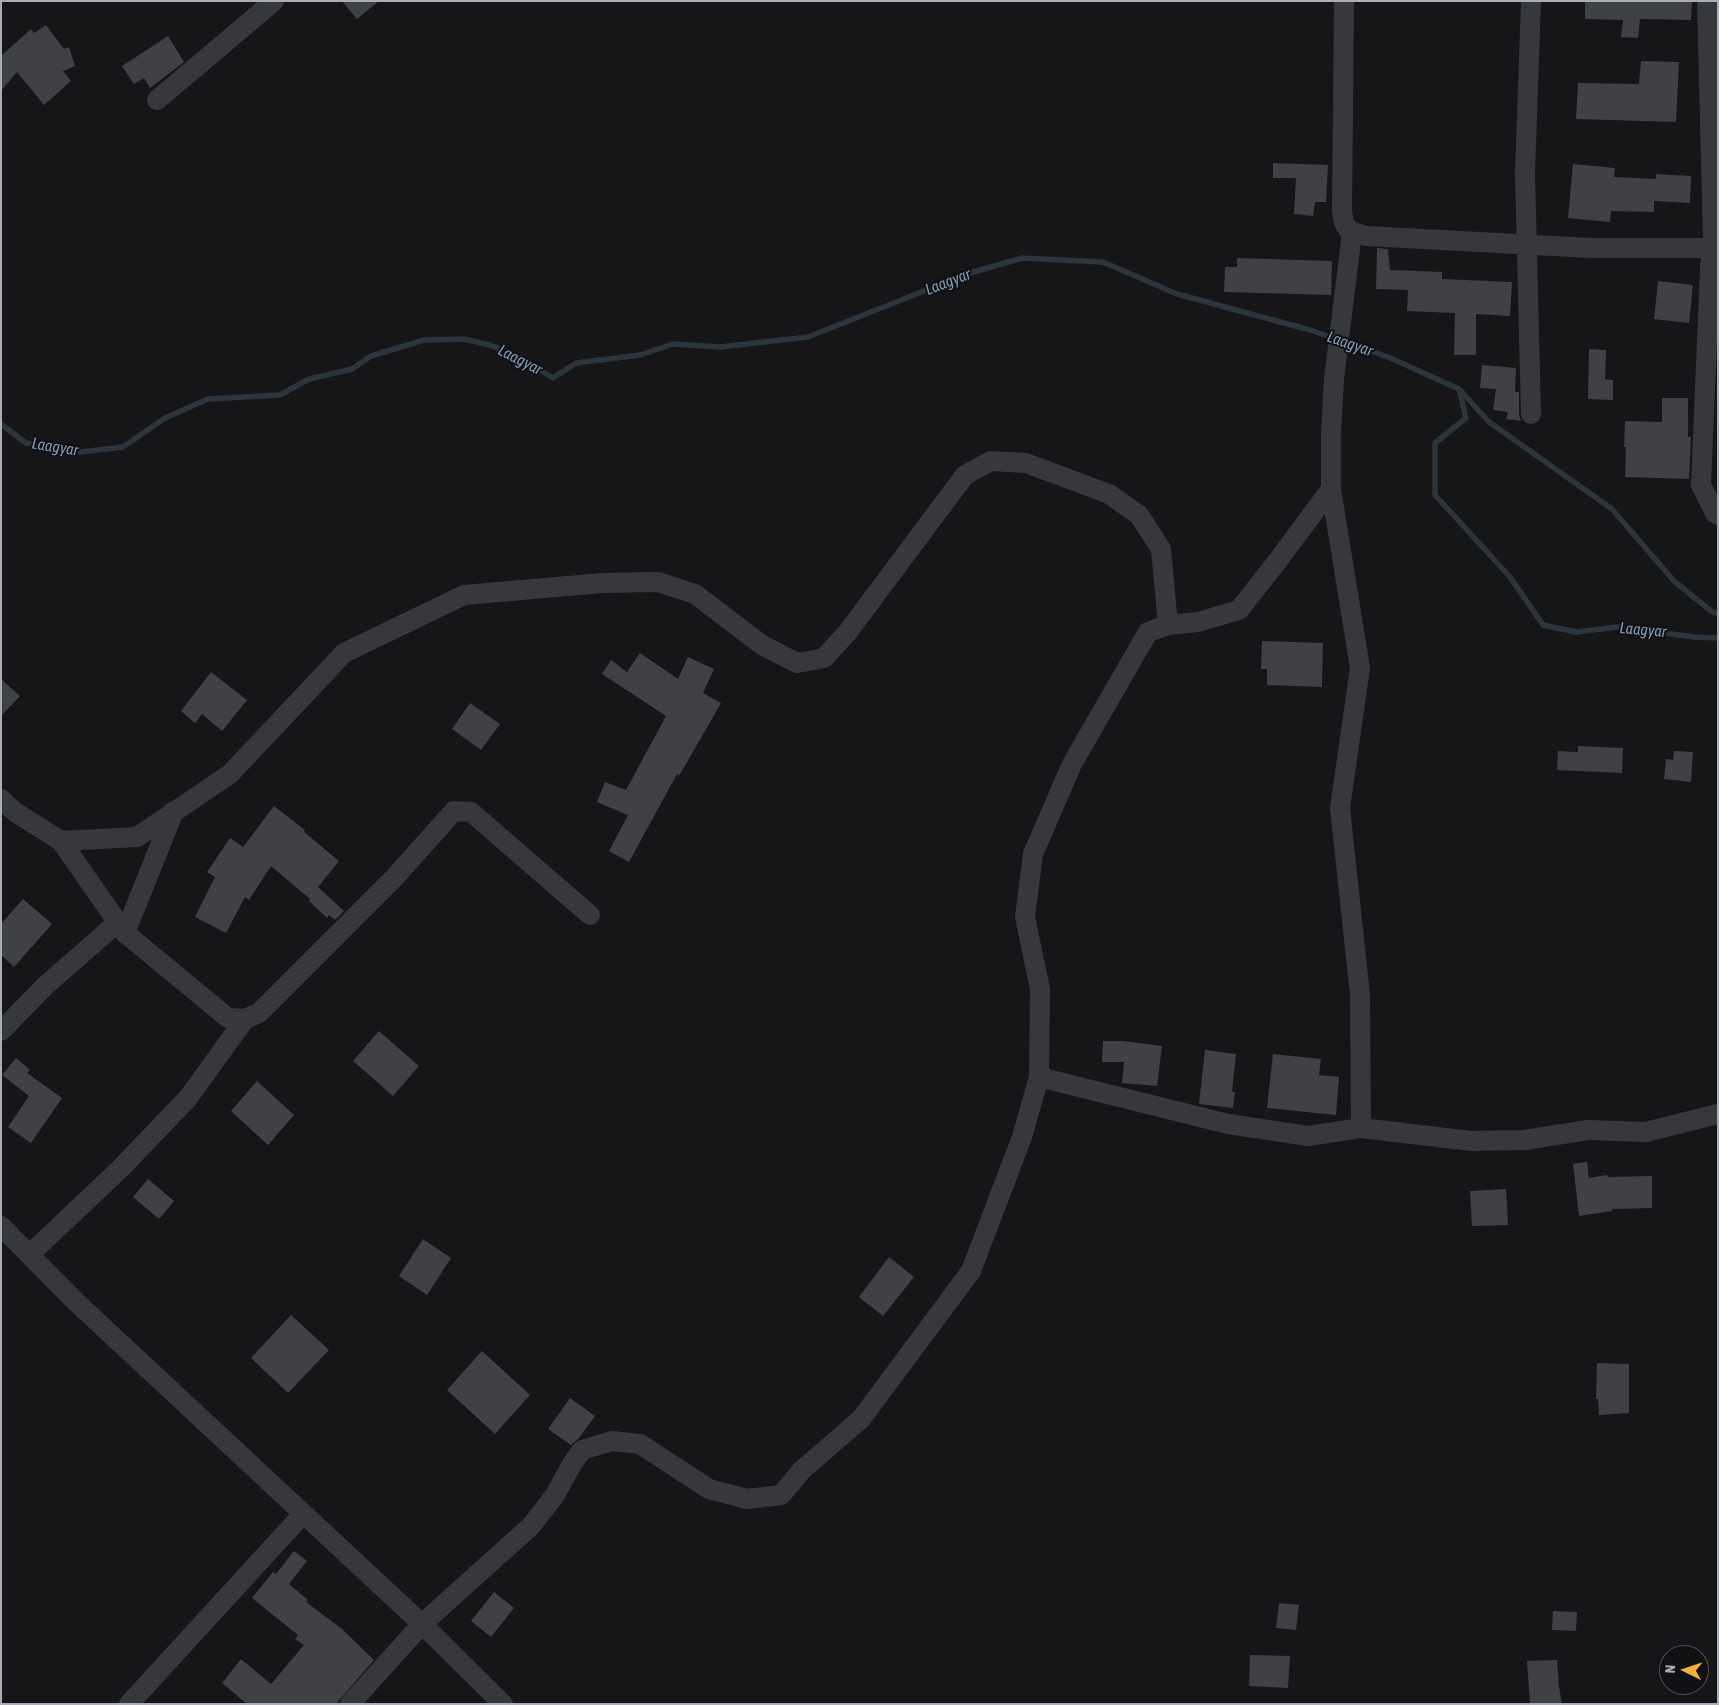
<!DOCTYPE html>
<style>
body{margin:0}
#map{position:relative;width:1719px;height:1705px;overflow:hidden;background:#161618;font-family:"Asap Condensed",sans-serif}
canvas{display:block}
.frame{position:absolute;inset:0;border:2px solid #a8adb8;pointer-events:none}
.north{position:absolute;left:1659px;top:1645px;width:50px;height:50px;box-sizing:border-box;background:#111113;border:1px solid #4d4f55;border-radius:50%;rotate:274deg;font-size:14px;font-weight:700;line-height:20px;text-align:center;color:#a8adb8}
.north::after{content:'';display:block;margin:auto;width:18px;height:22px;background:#f2b134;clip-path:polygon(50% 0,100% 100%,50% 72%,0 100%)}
</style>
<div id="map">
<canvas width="1719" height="1705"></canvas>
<div class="frame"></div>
<div class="north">N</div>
</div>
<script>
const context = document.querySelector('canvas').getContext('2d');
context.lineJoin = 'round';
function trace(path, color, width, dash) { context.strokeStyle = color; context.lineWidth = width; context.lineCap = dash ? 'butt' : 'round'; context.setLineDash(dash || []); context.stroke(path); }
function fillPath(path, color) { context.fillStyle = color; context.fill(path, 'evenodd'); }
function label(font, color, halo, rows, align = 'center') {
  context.font = font + ' "Asap Condensed",sans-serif'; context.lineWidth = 4; context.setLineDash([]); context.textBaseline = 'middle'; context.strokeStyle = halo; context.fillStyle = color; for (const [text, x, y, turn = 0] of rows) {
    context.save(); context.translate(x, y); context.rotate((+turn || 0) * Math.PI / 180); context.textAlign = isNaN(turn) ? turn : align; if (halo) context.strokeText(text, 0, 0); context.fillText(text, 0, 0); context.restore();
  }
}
trace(new Path2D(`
 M1461,391L1489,422L1612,509L1674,581L1711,611L1718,614
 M1,424L26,443L81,452L123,447L165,418L208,399L280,395L309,379L352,369L371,356L424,340L464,339L490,345L519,357L553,378L576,363L640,355L673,344L720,347L808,337L967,274L1022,258L1103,262L1177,294L1310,330L1388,357L1459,389L1466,418L1435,443V495L1510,577L1543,625L1576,632L1618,627L1694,637L1718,638`), '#2c353c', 5.5);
fillPath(new Path2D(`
 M342,1H379L357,19Z
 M1585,1H1692L1691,20L1640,19L1638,38L1621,37L1623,20L1585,19Z
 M46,25L64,49L69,47L75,66L63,71L71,81L44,105L17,72L1,91V56L31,29L34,33Z
 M168,36L184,62L150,88L144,78L134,84L122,66Z
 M1641,61L1679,62L1676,122L1576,119L1578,83L1639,84Z
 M1273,163L1328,165L1326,202H1315L1313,216L1294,214L1296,178H1273Z
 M1573,164L1615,168L1614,177L1656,179V174L1691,176L1690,203L1654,201V212L1611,211L1610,222L1568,218Z
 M1377,248L1388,249L1390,270L1442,272V279L1512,282L1510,316L1476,314V355H1454L1455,313L1407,311L1408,290L1376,289Z
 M1237,258L1332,261L1331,295L1224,292L1225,267H1237Z
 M1658,281L1693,285L1689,323L1654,319Z
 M1589,349L1606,350L1605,379L1613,380V400L1588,399Z
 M1482,365L1516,368L1515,392H1519V414L1521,421L1506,419L1508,412L1493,410L1496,389L1480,388Z
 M1662,398H1688V437H1691L1689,479L1625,477L1626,447H1624L1625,421L1662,422Z
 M1262,641L1323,643L1322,687L1267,685V669H1261Z
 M640,653L678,679L688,657L714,669L703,693L721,703L679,776L677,774L629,862L609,851L628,815L597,802L605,782L626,790L666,716L602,674L611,660L627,672Z
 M211,672L247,700L222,731L202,714L195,723L181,711Z
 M1,679L20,696L1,716Z
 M470,703L500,724L481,750L452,729Z
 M1578,746L1623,748L1622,773L1557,770L1558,751L1578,752Z
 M1674,751L1693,752L1691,782L1664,779L1666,759L1673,760Z
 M274,806L305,830L304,832L339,861L318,887L344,911L335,920L329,915L327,918L309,901L310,899L271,866L249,900L245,897L226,933L195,917L215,877L207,872L230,838L243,847Z
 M23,899L52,924L14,967L1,955V924Z
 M379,1031L419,1066L393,1096L353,1061Z
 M1103,1041H1123L1162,1046L1157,1086L1122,1083L1124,1062H1102Z
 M1205,1050L1236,1054L1232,1092H1235L1233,1108L1199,1104Z
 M1273,1054L1321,1059L1319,1075L1339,1077L1336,1115L1267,1108Z
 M16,1058L30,1070L27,1073L62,1098L31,1143L8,1127L29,1096L2,1075Z
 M257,1081L294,1115L268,1145L231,1111Z
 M1587,1162L1589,1178L1607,1175L1608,1177L1652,1176V1208L1612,1209V1211L1579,1216L1573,1164Z
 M148,1179L174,1201L159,1219L133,1197Z
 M1506,1189L1508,1225L1472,1226L1470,1191Z
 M423,1239L451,1258L427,1295L399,1276Z
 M889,1257L914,1277L883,1316L859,1297Z
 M291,1315L329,1350L288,1393L251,1358Z
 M482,1351L530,1395L495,1434L447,1390Z
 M1597,1363L1629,1364V1413L1599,1415L1598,1399H1596Z
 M570,1398L595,1416L579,1438L571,1445L548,1429Z
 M294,1551L307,1561L289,1584L308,1600L306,1602L342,1629L374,1660L336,1704H247L222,1683L241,1659L271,1684L304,1645L295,1639L298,1635L252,1598L273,1572L276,1574Z
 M494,1592L514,1608L491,1637L471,1621Z
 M1279,1603L1299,1605L1296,1630L1276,1628Z
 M1553,1611L1577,1612L1576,1631L1552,1630Z
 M1250,1655L1290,1656L1288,1688L1249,1686Z
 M1557,1660L1559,1687L1562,1704H1530L1527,1661Z`), '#404145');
trace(new Path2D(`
 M1344,1L1342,210C1344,230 1347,231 1366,236L1592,248H1718
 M1707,1L1713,239L1710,268L1701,485L1715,513L1718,515
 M157,100L274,1
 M1352,233L1334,379L1331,433V489L1360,668L1340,808L1360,995L1361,1128
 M1531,414L1525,173L1531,1
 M1,799L15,812L61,841L137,837L230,774L344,653L464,595L602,583L658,582L695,594L762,645L797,663L824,658L847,633L965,475L991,461L1026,463L1109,494L1139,515L1161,549L1168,625
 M61,841L125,933L228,1018L245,1019L259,1013L394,878L454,811L471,812L590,915
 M125,933L174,811
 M1,1031L45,986L118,922
 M1039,1077L1228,1124L1308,1136L1361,1128L1471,1141L1524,1140L1588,1130L1646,1132L1718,1114
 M1,1226L75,1301L422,1624L503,1704
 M30,1254L120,1169L188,1098L245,1019
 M129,1704L303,1514
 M350,1704L422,1624L531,1526L555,1495L572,1464L582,1450L612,1441L640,1444L709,1489L747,1499L781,1495L802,1470L861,1419L971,1271L1022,1137L1039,1077L1040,989L1025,917L1033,854L1072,764L1148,632L1168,625L1198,622L1239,610L1276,563L1331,489`), '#37383d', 20);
label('italic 16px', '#7f9bb3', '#111113', [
 ["Laagyar",948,282,-21],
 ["Laagyar",1350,344,19],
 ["Laagyar",520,360,27],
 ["Laagyar",55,447,9],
 ["Laagyar",1643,630,5]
]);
</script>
